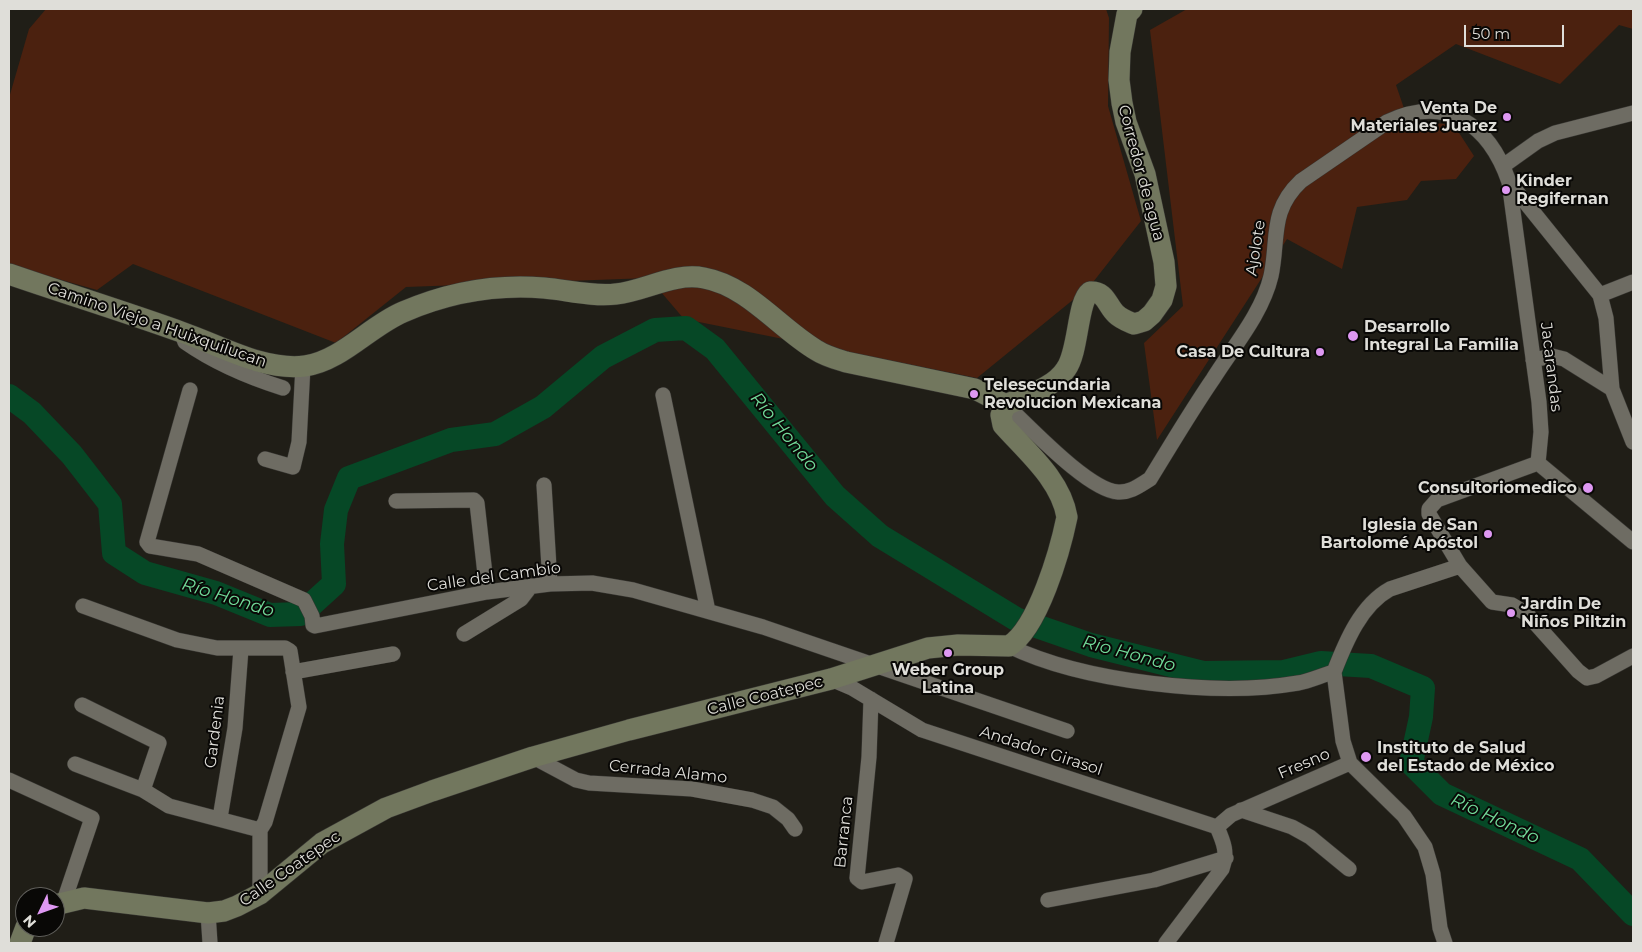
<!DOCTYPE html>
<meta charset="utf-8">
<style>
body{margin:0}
#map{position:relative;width:1642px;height:952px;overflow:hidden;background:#201e17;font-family:Montserrat,sans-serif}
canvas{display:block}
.frame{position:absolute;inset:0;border:10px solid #dfded9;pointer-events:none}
.north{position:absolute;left:15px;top:887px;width:50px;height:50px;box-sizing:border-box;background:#090806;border:1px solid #5f5e5a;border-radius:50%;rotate:228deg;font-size:14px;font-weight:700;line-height:20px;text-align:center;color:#dfded9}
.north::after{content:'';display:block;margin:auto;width:18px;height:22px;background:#de98f2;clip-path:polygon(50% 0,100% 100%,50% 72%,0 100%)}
.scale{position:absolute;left:1464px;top:25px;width:100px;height:22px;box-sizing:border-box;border:2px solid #dfded9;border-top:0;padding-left:6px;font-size:15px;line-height:18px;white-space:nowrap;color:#dfded9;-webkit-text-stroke:4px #090806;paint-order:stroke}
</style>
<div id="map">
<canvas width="1642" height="952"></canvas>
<div class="frame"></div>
<div class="north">N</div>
<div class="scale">50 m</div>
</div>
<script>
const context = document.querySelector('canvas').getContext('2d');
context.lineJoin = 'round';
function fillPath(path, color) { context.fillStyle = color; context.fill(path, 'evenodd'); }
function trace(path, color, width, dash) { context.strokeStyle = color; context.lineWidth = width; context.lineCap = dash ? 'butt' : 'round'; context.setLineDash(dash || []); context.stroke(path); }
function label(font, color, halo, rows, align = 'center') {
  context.font = font + ' Montserrat,sans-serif'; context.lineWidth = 4; context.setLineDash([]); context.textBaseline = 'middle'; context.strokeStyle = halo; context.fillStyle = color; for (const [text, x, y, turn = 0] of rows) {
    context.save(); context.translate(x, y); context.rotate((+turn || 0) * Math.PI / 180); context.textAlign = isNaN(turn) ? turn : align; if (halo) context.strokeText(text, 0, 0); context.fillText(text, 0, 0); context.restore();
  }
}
fillPath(new Path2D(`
 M46,9H1106L1109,18L1108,106L1141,221L1090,286L977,378L684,319L649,278L406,287L336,343L133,264L97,290L9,265V98L29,29Z
 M1187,9H1633V29L1619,25L1560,84L1456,44L1396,85L1408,120L1454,125L1474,156L1456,179L1421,181L1407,200L1357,207L1342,269L1287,239L1157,440L1144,343L1183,306L1150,30Z`), '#4b210f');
trace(new Path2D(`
 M9,396L32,413L72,455L110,504L114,553L145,573L216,593L270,615L301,614L334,584L332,544L336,510L349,478L451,440L495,434L543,407L603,357L655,330L686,328L715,349L835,496L880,536L1016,619L1091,645L1203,673L1284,672L1321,663L1371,666L1423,688L1421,717L1411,763L1442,794L1580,859L1633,914`), '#064826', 24);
const street = new Path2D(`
 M1503,166L1538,141L1555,133L1633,113
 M1509,182L1539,402L1541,432L1538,463
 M1600,295L1633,282
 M182,334L185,342C215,363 248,377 283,388
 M1533,360L1552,356L1564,359L1612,389
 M190,390L147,542L150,546L198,554L304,600L312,616L313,625L315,626L487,592L550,584L592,583L633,590L763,627L1067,731
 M663,395L708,611
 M1006,405C1030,427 1088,490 1118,492C1130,493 1140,485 1150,479C1171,445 1191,411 1213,379C1233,347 1262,314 1271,276C1279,239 1269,211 1301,181L1387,122C1446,94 1489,124 1509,182L1600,295L1606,318L1612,389L1633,442
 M265,459L293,467L299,442L303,366
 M1538,463L1437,500L1429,509V514L1460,566L1492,602L1512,605L1527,614L1578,671L1587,678L1596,676L1633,656
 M1538,463L1633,542
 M544,485L550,584
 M396,501L474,500L477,503L487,592
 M83,606L177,640L217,648H285L290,651L299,707L265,822L260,830V894
 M464,634L521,599L531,586
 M1009,646C1083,682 1217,697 1298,683C1310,681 1322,675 1334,672C1346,641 1361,605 1390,589L1460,566
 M293,672L393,654
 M1334,672L1343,741L1350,763L1404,816L1425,847L1433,874L1440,928L1445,943
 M831,679L852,688L922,730L1217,827C1224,843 1228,853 1222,869L1166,943
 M871,699L869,757L857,878L862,882L898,875L905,879L886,943
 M82,705L159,743L143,790
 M533,757L576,780L589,783L692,789L752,800L773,807L788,819L795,829
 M75,764L143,790L169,806L260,830
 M9,780L92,818L64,901
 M1241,810L1292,827L1310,837L1349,869
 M220,818L235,728L241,649
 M1217,827L1231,815L1350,763
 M1048,900L1154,880L1226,858
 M208,913L210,943`);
const secondary = new Path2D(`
 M9,274C67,294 126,312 184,333C221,346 264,371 305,366C341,361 370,326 403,312C447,293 496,284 544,288C567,290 593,297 616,294C645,291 674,272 704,278C748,286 779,328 816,350C825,356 836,359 846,362L975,389L1006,405
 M1006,405C1025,396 1054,388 1066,369C1079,351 1077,302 1090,292C1106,291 1107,306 1116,314C1121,319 1127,321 1134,324L1144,321L1152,314L1162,300L1166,286L1164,262L1145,174L1126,122L1122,103L1119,80L1120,52L1127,14L1132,9
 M55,905L84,898L208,913L224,911L237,906L260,894L322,843L386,808L432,791L533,757L629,730L831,679L928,648L958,645L1009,646C1038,628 1060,551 1067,517C1061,480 1027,452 1003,425L1001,415L1006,405
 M20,943L26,927`);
trace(street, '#383733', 16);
trace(secondary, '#383733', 22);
trace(street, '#6e6c63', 15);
trace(secondary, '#72775e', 21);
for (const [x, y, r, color] of [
 [1507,117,5,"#de98f2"],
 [1506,190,5,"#de98f2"],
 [1353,336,6,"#de98f2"],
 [1320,352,5,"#de98f2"],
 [974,394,5,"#de98f2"],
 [1588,488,6,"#de98f2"],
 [1488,534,5,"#de98f2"],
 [1511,613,5,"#de98f2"],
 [948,653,5,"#de98f2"],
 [1366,757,6,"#de98f2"]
]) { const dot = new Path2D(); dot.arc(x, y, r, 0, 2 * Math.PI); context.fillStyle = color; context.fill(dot); trace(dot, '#090806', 2); }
label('bold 16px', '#dfded9', '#090806', [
 ["Venta De",1497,108,"right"],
 ["Materiales Juarez",1497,126,"right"],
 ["Kinder",1516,181],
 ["Regifernan",1516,199],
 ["Desarrollo",1364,327],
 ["Integral La Familia",1364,345],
 ["Casa De Cultura",1310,352,"right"],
 ["Telesecundaria",984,385],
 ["Revolucion Mexicana",984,403],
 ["Consultoriomedico",1577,488,"right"],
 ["Iglesia de San",1478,525,"right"],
 ["Bartolomé Apóstol",1478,543,"right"],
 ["Jardin De",1521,604],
 ["Niños Piltzin",1521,622],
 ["Weber Group",948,670,"center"],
 ["Latina",948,688,"center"],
 ["Instituto de Salud",1377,748],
 ["del Estado de México",1377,766]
], 'left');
label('16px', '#dfded9', '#090806', [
 ["Corredor de agua",1141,173,75],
 ["Ajolote",1256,248,-81],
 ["Camino Viejo a Huixquilucan",157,325,19],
 ["Jacarandas",1551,367,83],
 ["Calle del Cambio",494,577,-8],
 ["Calle Coatepec",765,696,-14],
 ["Gardenia",215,732,-83],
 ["Andador Girasol",1041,751,18],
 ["Fresno",1304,764,-23],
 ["Cerrada Alamo",668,772,6],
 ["Barranca",844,832,-84],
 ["Calle Coatepec",290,869,-35]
]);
label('italic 18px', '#72da99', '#090806', [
 ["Río Hondo",784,432,51],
 ["Río Hondo",228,598,17],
 ["Río Hondo",1129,654,15],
 ["Río Hondo",1495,819,25]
]);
</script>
